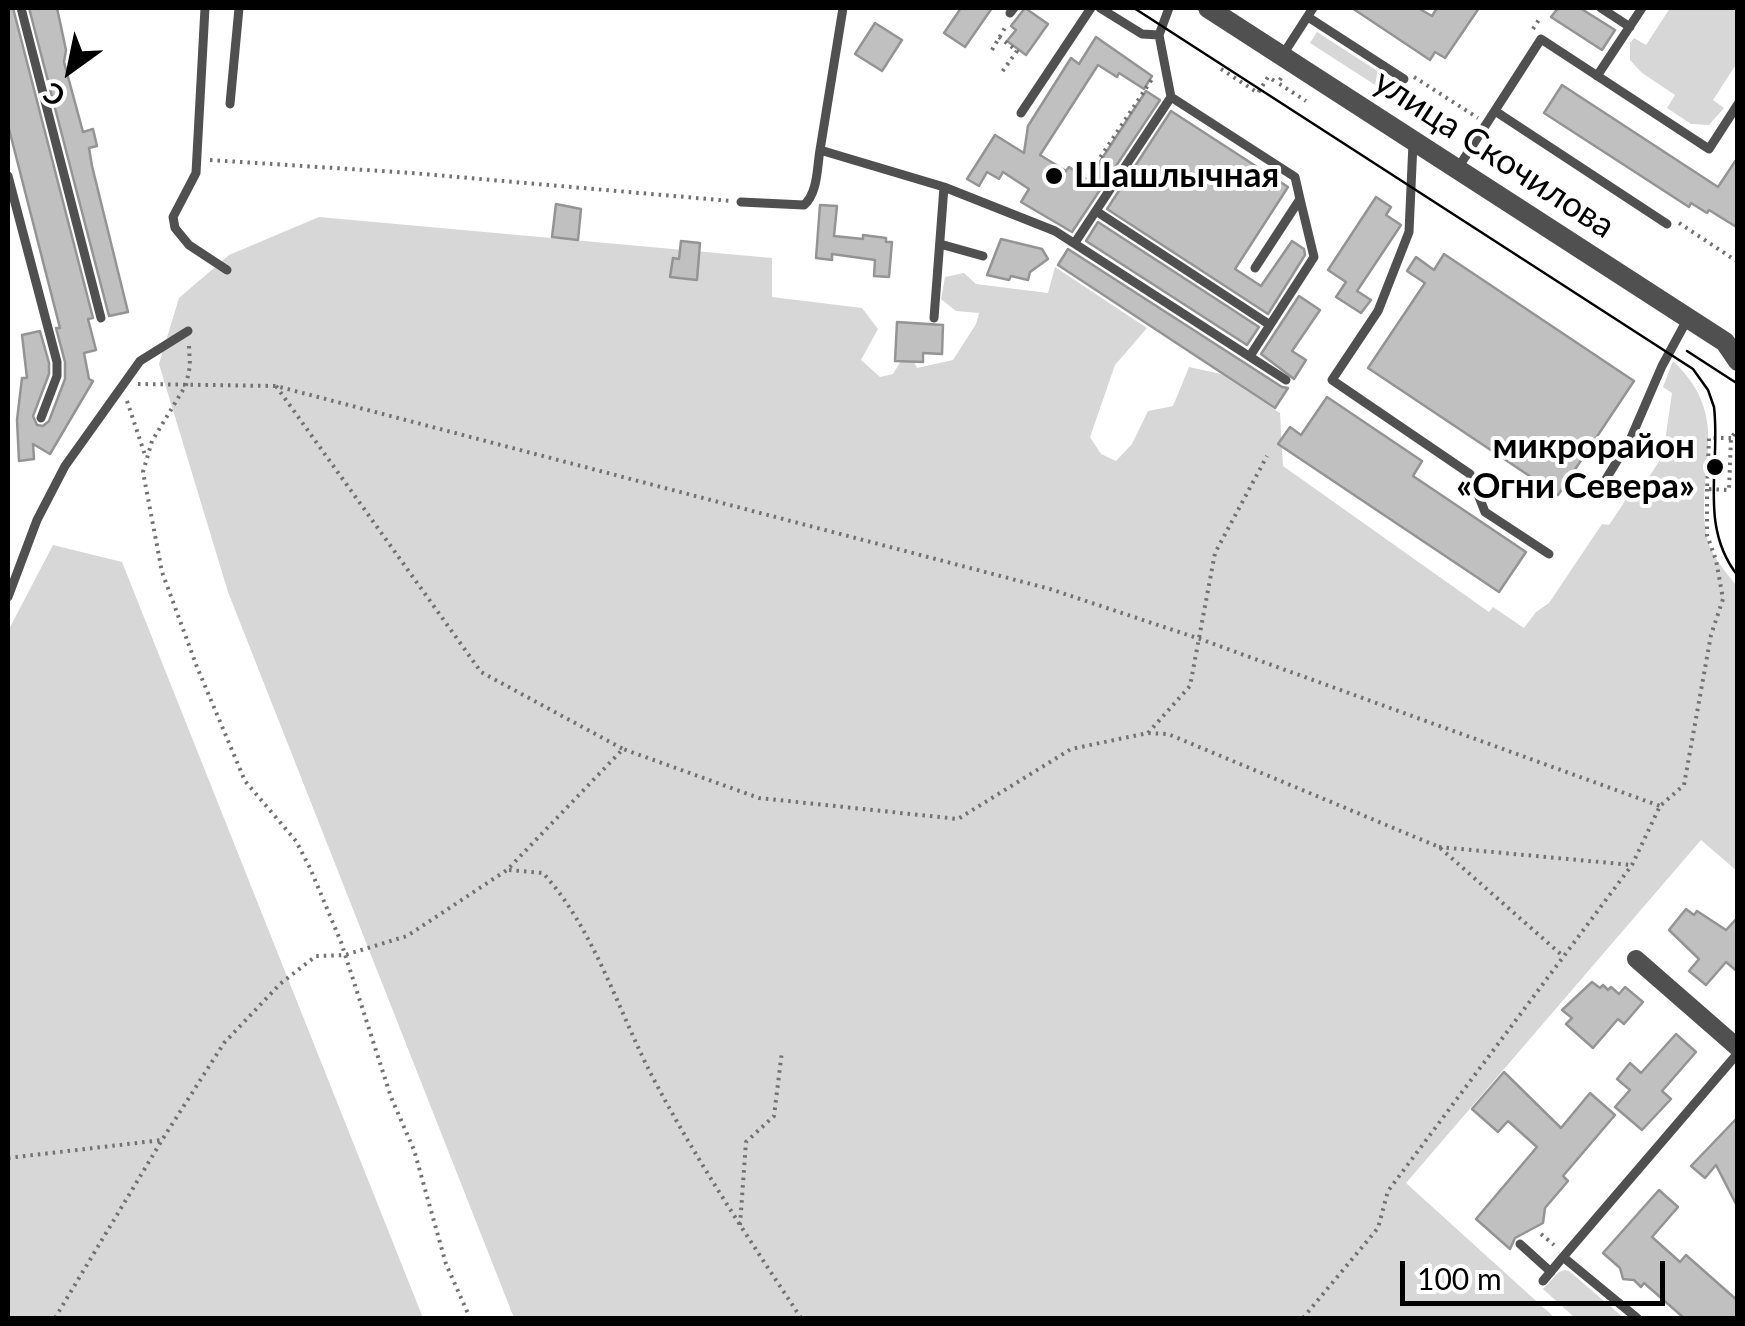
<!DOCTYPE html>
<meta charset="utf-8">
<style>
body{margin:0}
#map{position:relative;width:1745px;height:1326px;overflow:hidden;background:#fff;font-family:Lato,sans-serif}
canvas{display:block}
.frame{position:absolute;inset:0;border:10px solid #000;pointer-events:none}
.north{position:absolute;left:20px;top:20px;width:100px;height:100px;-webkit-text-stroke:8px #fff;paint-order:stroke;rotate:213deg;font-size:28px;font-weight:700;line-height:40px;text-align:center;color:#000}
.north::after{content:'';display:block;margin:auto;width:35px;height:45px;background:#000;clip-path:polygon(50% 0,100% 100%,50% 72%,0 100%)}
.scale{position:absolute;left:1400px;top:1261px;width:265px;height:45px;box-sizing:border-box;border:5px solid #000;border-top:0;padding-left:12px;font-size:30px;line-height:35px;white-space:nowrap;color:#000;-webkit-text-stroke:8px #fff;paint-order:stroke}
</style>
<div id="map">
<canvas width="1745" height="1326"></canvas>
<div class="frame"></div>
<div class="north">С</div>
<div class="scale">100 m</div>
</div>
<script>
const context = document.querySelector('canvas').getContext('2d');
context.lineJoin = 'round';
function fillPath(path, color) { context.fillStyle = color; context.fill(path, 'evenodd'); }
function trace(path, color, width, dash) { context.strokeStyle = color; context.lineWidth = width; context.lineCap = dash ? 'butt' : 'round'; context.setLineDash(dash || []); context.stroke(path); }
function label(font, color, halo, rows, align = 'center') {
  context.font = font + ' Lato,sans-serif'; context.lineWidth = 8; context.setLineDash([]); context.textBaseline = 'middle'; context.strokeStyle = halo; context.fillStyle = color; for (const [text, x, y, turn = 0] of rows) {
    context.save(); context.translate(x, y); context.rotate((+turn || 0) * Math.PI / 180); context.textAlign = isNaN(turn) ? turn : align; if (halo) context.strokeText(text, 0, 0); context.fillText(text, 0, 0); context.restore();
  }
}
fillPath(new Path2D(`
 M1670,8L1737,10V63L1713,100L1724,108L1709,125L1691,124L1667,108L1675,95L1642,73L1630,60V43L1634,38L1646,45Z
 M1317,32L1390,79L1383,90L1310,43Z
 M319,217L772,258V297L862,308L878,329L861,360L880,377L893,374L902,359L911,356L917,368L953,360L976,324L979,313L956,311L941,299L945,277L964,273L976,284L1048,293L1055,267L1147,328L1115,365L1090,437L1101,454L1116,461L1132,444L1148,411L1173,406L1189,367L1221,374L1280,413L1283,466L1489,612L1493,607L1524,628L1536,612L1549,603L1602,524L1609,525L1635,486L1649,477L1663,455L1672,393L1663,387L1673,361C1733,418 1696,464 1706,532C1708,553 1725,571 1737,586V871L1701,840L1406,1183L1555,1318H514L228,592L159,364L179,298L229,255Z
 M53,545L122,562L423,1318H8V631Z
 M1565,1270L1569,1271L1624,1318H1575L1543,1289L1559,1272Z`), '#d7d7d7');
const building = new Path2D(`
 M8,8H13L93,318L88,319L96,350L84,353L89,379L93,381L50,454L33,444L34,459L19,461L17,420L22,378H27L22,335L40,331L49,363V374L33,416L37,425L43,426L49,421L65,379V362L56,328H60L8,125Z
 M29,8H57L66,50L64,62L83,132L93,129L97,146L89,148L92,166L128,312L109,316Z
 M961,8H992L965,47L944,33Z
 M1025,8L1048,24L1026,55L1007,41L1016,30L1011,26Z
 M1352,8H1418L1432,16L1437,8H1479L1445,58L1435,52L1430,60Z
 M1558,8H1580L1615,30L1602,50L1551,17Z
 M875,23L902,40L882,71L855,54Z
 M1096,37L1152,76L1144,89L1119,73L1117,77L1098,65L1040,155L1066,171L1069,167L1088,180L1146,91L1160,100L1072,232L1021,202L1029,189L1003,172L999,179L987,172L979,186L967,179L995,135L1024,153L1028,126L1071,58L1079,64Z
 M1562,85L1718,187L1738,157V228L1709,210L1707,213L1691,203L1689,207L1544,113Z
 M1171,111L1288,187L1235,269L1261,286L1292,241L1304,249L1305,255L1268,314L1107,209Z
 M1376,197L1391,207L1386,215L1401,225L1357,291L1371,300L1361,313L1336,297L1346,282L1328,270Z
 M556,204L581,209L578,240L552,237Z
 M820,205L837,206L834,236L863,239V235L886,238V242H892L889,277L874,276L875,260L832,254V260L816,258Z
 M1098,222L1259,327L1247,345L1086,241Z
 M1001,239L1042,249L1048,259L1030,272L1028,280L1011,276L1009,280L987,275Z
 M681,241L700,243L697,280L670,277L673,258L679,259Z
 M1068,249L1282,387L1288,388L1275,408L1058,265Z
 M1444,254L1634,381L1558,495L1368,368L1425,283L1407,271L1416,257L1434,270Z
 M1299,296L1320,310L1292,351L1306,360L1294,379L1261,354Z
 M897,322L943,325L942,354L923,353V362L895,361Z
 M1327,397L1422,461L1413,476L1526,552L1499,592L1278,444L1290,427L1301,435Z
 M1686,909L1694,915L1697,911L1726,930L1738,917V972L1726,962L1706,985L1689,971L1699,959L1669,930Z
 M1592,982L1600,988L1603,985L1608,990L1611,987L1619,994L1625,987L1643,1002L1624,1024L1618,1019L1593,1048L1566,1024L1572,1018L1562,1010Z
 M1676,1034L1696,1052L1662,1091L1671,1099L1642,1130L1615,1107L1630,1090L1617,1079L1630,1063L1641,1073Z
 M1504,1072L1561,1128L1590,1093L1615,1115L1563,1176L1568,1181L1545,1208L1543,1223L1515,1238L1510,1249L1476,1219L1537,1147L1508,1121L1498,1132L1472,1109Z
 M1738,1117V1208L1716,1165L1705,1178L1691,1166Z
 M1659,1190L1678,1207L1652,1237L1680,1262L1686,1255L1738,1301V1318H1684L1644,1283L1641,1287L1634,1280L1623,1279L1620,1268L1603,1253Z`);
fillPath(building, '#c0c0c0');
trace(building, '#949494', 2.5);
trace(new Path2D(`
 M1533,29L1540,18
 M999,37L1017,51L1002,72
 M992,50L1006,26
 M1221,69L1258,93L1268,77L1278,83
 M1414,77L1478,118
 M1281,78L1278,83L1306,101
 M210,160L412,173L731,201
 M1088,176L1154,76
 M1679,223L1738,262
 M189,346L190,366L186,385L152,441L143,472L162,572L197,667L245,781L296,841L310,868L341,942L391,1097L414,1150L446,1264L470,1318
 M138,384L276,386L1050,589L1200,639L1660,806
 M276,386L481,672L623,749
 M127,401L146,458
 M1731,438H1709L1707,489L1729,490L1731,438L1738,429
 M1148,733L1190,686L1215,553L1267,456
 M1439,847L1632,865
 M509,870L543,873C594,929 618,1010 652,1076C696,1160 749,1239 801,1318
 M8,1158L162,1140
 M740,1225L746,1142L774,1116L782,1051
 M1541,1234L1554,1245
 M55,1318L162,1140L224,1043L280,984L316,956L345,955L407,936L507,870L623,749L759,798L958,819L1071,749L1148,733L1168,734L1439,847L1564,957
 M1303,1318L1378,1228L1388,1191L1632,865L1660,806L1684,785L1711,635L1723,599L1716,560L1707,535V489`), '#727272', 4, [2.5, 5]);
trace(new Path2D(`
 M21,8L101,318
 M205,8L196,173L173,217L175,228L189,245L227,270
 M843,8L820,150L944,187L1055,231L1286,380
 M1100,8L1142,34L1159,35
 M1169,8L1159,35L1171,97L1295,177L1300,199L1255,268
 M1601,8L1630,27
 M1010,13L1014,8
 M1308,17L1404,79
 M1282,56L1313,8
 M1597,76L1642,8
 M230,104L239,8
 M1495,111L1667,224
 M1021,113L1091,8
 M1413,143L1409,232L1378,311L1332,380L1470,474L1485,512L1549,554
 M1458,168L1541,39L1709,149L1738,104
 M8,176L57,362V376L41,418
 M741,202L804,205C818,193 817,167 820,150
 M1096,211L1270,325
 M1076,241L1171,97
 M940,244L983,256
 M934,318L944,187
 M1250,356L1314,257L1300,199
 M1601,487L1630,440L1662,366L1687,320
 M8,597L37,520L65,466L140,361L188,331
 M1520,1244L1551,1272
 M1543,1281L1563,1257
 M1637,1318L1563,1257L1738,1053`), '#505050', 9);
trace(new Path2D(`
 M1636,959L1738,1048`), '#505050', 18);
trace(new Path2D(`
 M1208,8L1725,342L1738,361`), '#505050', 20);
trace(new Path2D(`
 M1134,8L1693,369L1708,390L1714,407C1721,465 1698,526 1738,576
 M1687,351L1738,384`), '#000', 2.5);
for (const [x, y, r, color] of [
 [1054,176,10,"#000"],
 [1715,467,10,"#000"]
]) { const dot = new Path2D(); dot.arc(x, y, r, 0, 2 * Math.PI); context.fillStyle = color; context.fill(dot); trace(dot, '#fff', 4); }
label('35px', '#000', '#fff', [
 ["улица Скочилова",1494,154,33]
]);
label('bold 35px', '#000', '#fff', [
 ["Шашлычная",1074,176],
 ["микрорайон",1695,447,"right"],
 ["«Огни Севера»",1695,487,"right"]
], 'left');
</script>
